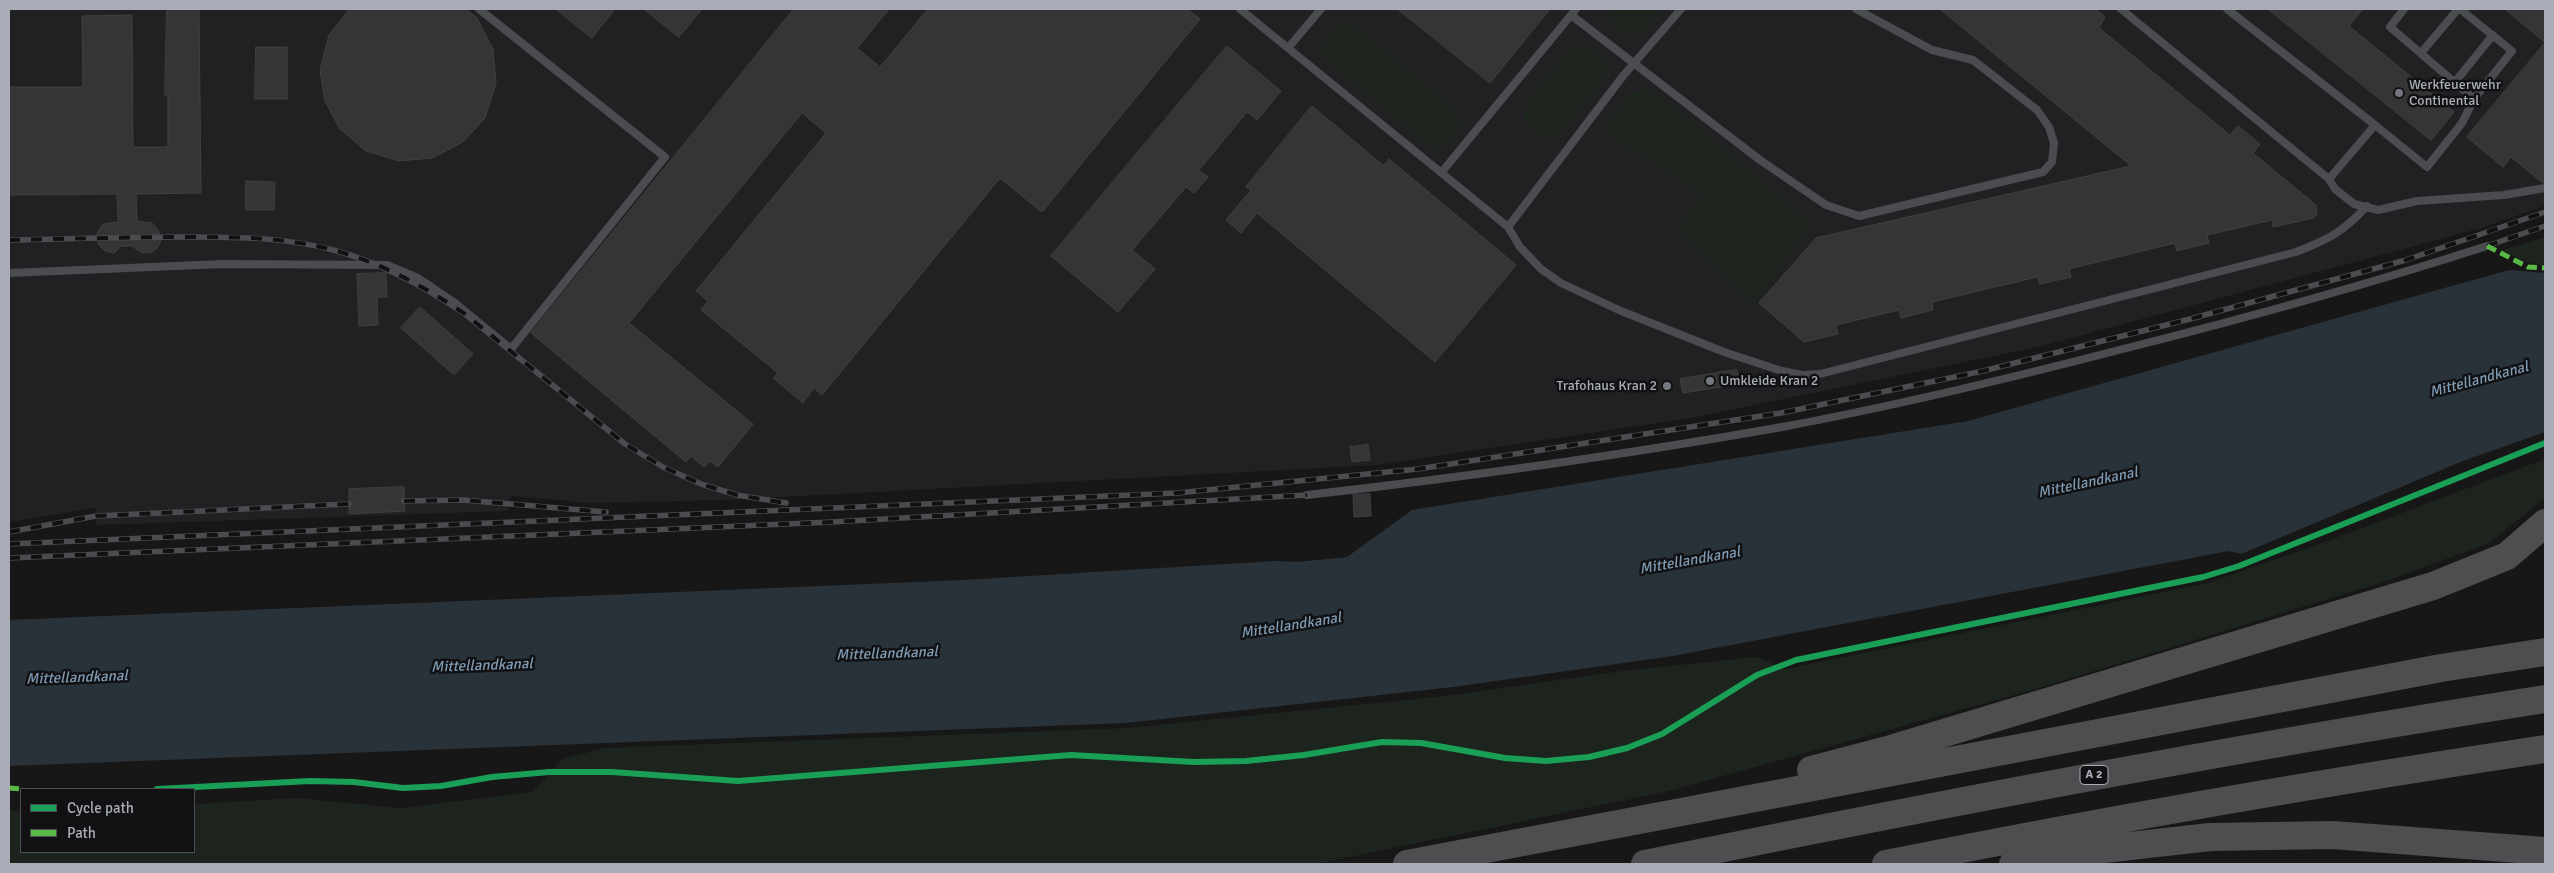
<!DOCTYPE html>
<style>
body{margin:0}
#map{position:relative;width:2554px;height:873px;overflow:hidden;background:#171717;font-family:Signika,sans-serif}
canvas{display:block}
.frame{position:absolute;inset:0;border:10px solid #a8adb8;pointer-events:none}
.legend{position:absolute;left:20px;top:788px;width:175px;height:65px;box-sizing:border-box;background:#111113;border:1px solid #4d4f55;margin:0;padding:6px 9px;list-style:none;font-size:15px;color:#a8adb8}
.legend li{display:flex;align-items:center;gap:10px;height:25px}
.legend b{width:25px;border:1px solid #4d4f55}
</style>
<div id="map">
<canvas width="2554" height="873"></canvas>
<div class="frame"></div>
<ul class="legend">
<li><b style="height:6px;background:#1a9f57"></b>Cycle path</li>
<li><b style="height:6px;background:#58b947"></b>Path</li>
</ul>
</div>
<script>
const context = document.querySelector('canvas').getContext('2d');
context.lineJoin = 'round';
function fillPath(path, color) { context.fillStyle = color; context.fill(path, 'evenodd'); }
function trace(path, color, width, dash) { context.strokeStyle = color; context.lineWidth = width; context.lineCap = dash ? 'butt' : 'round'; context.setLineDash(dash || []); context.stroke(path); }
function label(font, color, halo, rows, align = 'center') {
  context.font = font + ' Signika,sans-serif'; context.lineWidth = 5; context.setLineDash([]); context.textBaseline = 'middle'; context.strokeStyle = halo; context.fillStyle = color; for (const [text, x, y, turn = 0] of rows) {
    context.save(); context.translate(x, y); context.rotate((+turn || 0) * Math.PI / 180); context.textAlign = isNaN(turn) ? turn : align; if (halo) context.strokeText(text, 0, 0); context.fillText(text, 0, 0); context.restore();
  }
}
fillPath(new Path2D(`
 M9,9H2545V206L2478,229L2038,347L1691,418L1377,465L726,500L590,503L511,496L508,511L96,525V508L9,522Z`), '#212123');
fillPath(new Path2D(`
 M1611,9H1662L1643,33L1622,32L1610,23Z
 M1341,22L1352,23L1450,104L1460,118C1457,140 1455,144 1433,150L1319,54L1325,37Z
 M1585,43C1594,49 1607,55 1607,68C1608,84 1569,122 1557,135L1541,137L1526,127L1524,112L1528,100L1568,51Z
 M1648,88L1681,112L1812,224L1753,307L1678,232L1700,193L1664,169L1613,140L1605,125L1630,93Z
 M2545,237V265L2529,263L2502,250Z
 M2545,459V498L2488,544L2377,584L2036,689L1669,791L1316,864H9V810L21,811V852H194V804L296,798L401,808L532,792L563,759L604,748L1128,728L1446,696L1622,671L1756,657L1785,669L2208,583L2322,543Z`), '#1d241e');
fillPath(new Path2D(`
 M2509,270L2545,273V432L2463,461L2241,554L2229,551L1673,656L1453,687L1126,723L9,766V620L964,580L1275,561L1297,562L1347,557L1412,510L1968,421Z`), '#2a3239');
const building = new Path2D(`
 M167,9H199L201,193L136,194L137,221L152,223L158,230L161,240L158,247L152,252L142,253L132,246H121L114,253L105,251L99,245L97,233L103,224L118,222L117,194L9,195V87H83L82,16L132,15L133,147H168V95H165Z
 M350,9H466L477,18L493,49L496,83L485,118L463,142L432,158L399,161L366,151L340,129L325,101L320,70L329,35Z
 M556,9H615L592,38Z
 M644,9H702L679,37Z
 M794,9H889L857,48L880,67L928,9H1187L1200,19L1042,212L1000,178L822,395L814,388L803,403L773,378L778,373L701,310L708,301L696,291L826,133L802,113L629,323L753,424L718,467L710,461L704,467L691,456L686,462L531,333Z
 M1398,9H1550L1490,83Z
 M1940,9H2095L2105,17L2099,28L2230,135L2238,126L2260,144L2253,153L2316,205L2317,213L2314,218L2273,227L2272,220L2207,235L2209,243L2177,251L2175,243L2069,269L2071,277L2040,284L2037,277L1932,302L1933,310L1901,318L1899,310L1836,325L1838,334L1804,342L1759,303L1816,238L2131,166Z
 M2268,9H2363L2349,26L2454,112L2431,140Z
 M2505,9H2545V42Z
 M2545,43V182L2543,183L2511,157L2503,167L2467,137Z
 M1227,46L1281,91L1257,120L1247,112L1199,170L1208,177L1194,193L1186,187L1132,250L1155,269L1118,312L1051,256Z
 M256,47H287V99H255Z
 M1312,106L1384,166L1389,159L1516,265L1435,362L1257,213L1241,233L1226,220L1251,190L1246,187Z
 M246,181L275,182L274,210H246Z
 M386,273L387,297H377L378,325L359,326L357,274Z
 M420,307L473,354L454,375L401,328Z
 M1737,370L1739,384L1683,393L1680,379Z
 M1368,445L1370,460L1352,462L1350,447Z
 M404,487L405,511L349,514V489Z
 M1370,494L1371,516L1354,517L1353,495Z`);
fillPath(building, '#353536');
trace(building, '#3f4043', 1);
trace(new Path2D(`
 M1240,9L1508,227L1623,76L1681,9
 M2121,9L2329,179L2375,125L2227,9
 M2404,9L2390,27L2474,99L2512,51L2460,9
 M1571,15L1760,160L1826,205L1859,216L2043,172L2052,162L2054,143L2049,127L2037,110L1973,60L1932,50L1856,9
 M1288,48L1321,9
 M2421,53L2458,9
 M2455,82L2493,35
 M2375,125L2427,167L2462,123L2474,99
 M1441,173L1576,9
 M2329,179L2335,189L2354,204L2378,210L2417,201L2504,195L2545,188
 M1508,227L1520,247L1541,269L1561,283L1621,311L1724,352L1782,371L1802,375L1820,374L2296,252C2329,239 2343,232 2367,206
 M9,273L223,264L387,265L418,278L455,303L511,349L665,157L479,9
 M1307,495C1466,477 1624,455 1782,427C1895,406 2007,379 2119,350C2243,319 2366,285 2487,246`), '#4b4c50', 8);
trace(new Path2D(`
 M1811,770L1891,749L2433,586L2507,556L2545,523
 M1407,864L2441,668L2545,652
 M1645,864C1944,803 2244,746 2545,699
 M1886,864C2105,820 2324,782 2545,749
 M2013,864L2086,851L2210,837L2333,835L2545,851`), '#4e4e51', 28);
const rail = new Path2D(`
 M9,240C68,239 127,237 186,237C236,237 285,237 333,250C380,262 425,287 465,314L625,444L663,467L701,484L737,495L786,503
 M2487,246L2545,226
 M404,501L463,500L606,512
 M9,532L96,516L349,504
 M9,544L1177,493L1418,469L1781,413L1983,371L2190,319L2406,260L2545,212
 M9,558L832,522L1307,495`);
trace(rail, '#4b4c4f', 5.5);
trace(rail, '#111113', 4, [11]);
trace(new Path2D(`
 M2487,246L2528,267L2545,268
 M9,788L21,789`), '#58b947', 5, [10, 5]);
trace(new Path2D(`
 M157,789L310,781L354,782L403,788L441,786L492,777L549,772H612L738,781L1071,755L1194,762L1246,761L1304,755L1382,742L1421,743L1505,758L1546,761L1589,757L1627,748L1662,734L1757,675L1796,660L2203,577L2239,566L2545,443`), '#1a9f57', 6);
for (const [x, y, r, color] of [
 [2399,93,5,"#757880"],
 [1710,381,5,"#757880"],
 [1667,386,5,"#757880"]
]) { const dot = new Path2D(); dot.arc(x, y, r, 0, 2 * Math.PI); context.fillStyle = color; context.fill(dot); trace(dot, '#111113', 2); }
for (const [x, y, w] of [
 [2094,775,28]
]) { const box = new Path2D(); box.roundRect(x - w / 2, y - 9.5, w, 19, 4); context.fillStyle = '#111113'; context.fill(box); trace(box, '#a8adb8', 1); }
label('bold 12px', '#a8adb8', null, [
 ["A 2",2094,775]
]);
label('14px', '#a8adb8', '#111113', [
 ["Werkfeuerwehr",2409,85],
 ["Continental",2409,101],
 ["Umkleide Kran 2",1720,381],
 ["Trafohaus Kran 2",1657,386,"right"]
], 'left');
label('italic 15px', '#7f9bb3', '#111113', [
 ["Mittellandkanal",2479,380,-15],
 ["Mittellandkanal",2088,483,-12],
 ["Mittellandkanal",1690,561,-10],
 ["Mittellandkanal",1291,626,-9],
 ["Mittellandkanal",887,654,-2],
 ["Mittellandkanal",482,666,-2],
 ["Mittellandkanal",77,678,-2]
]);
</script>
